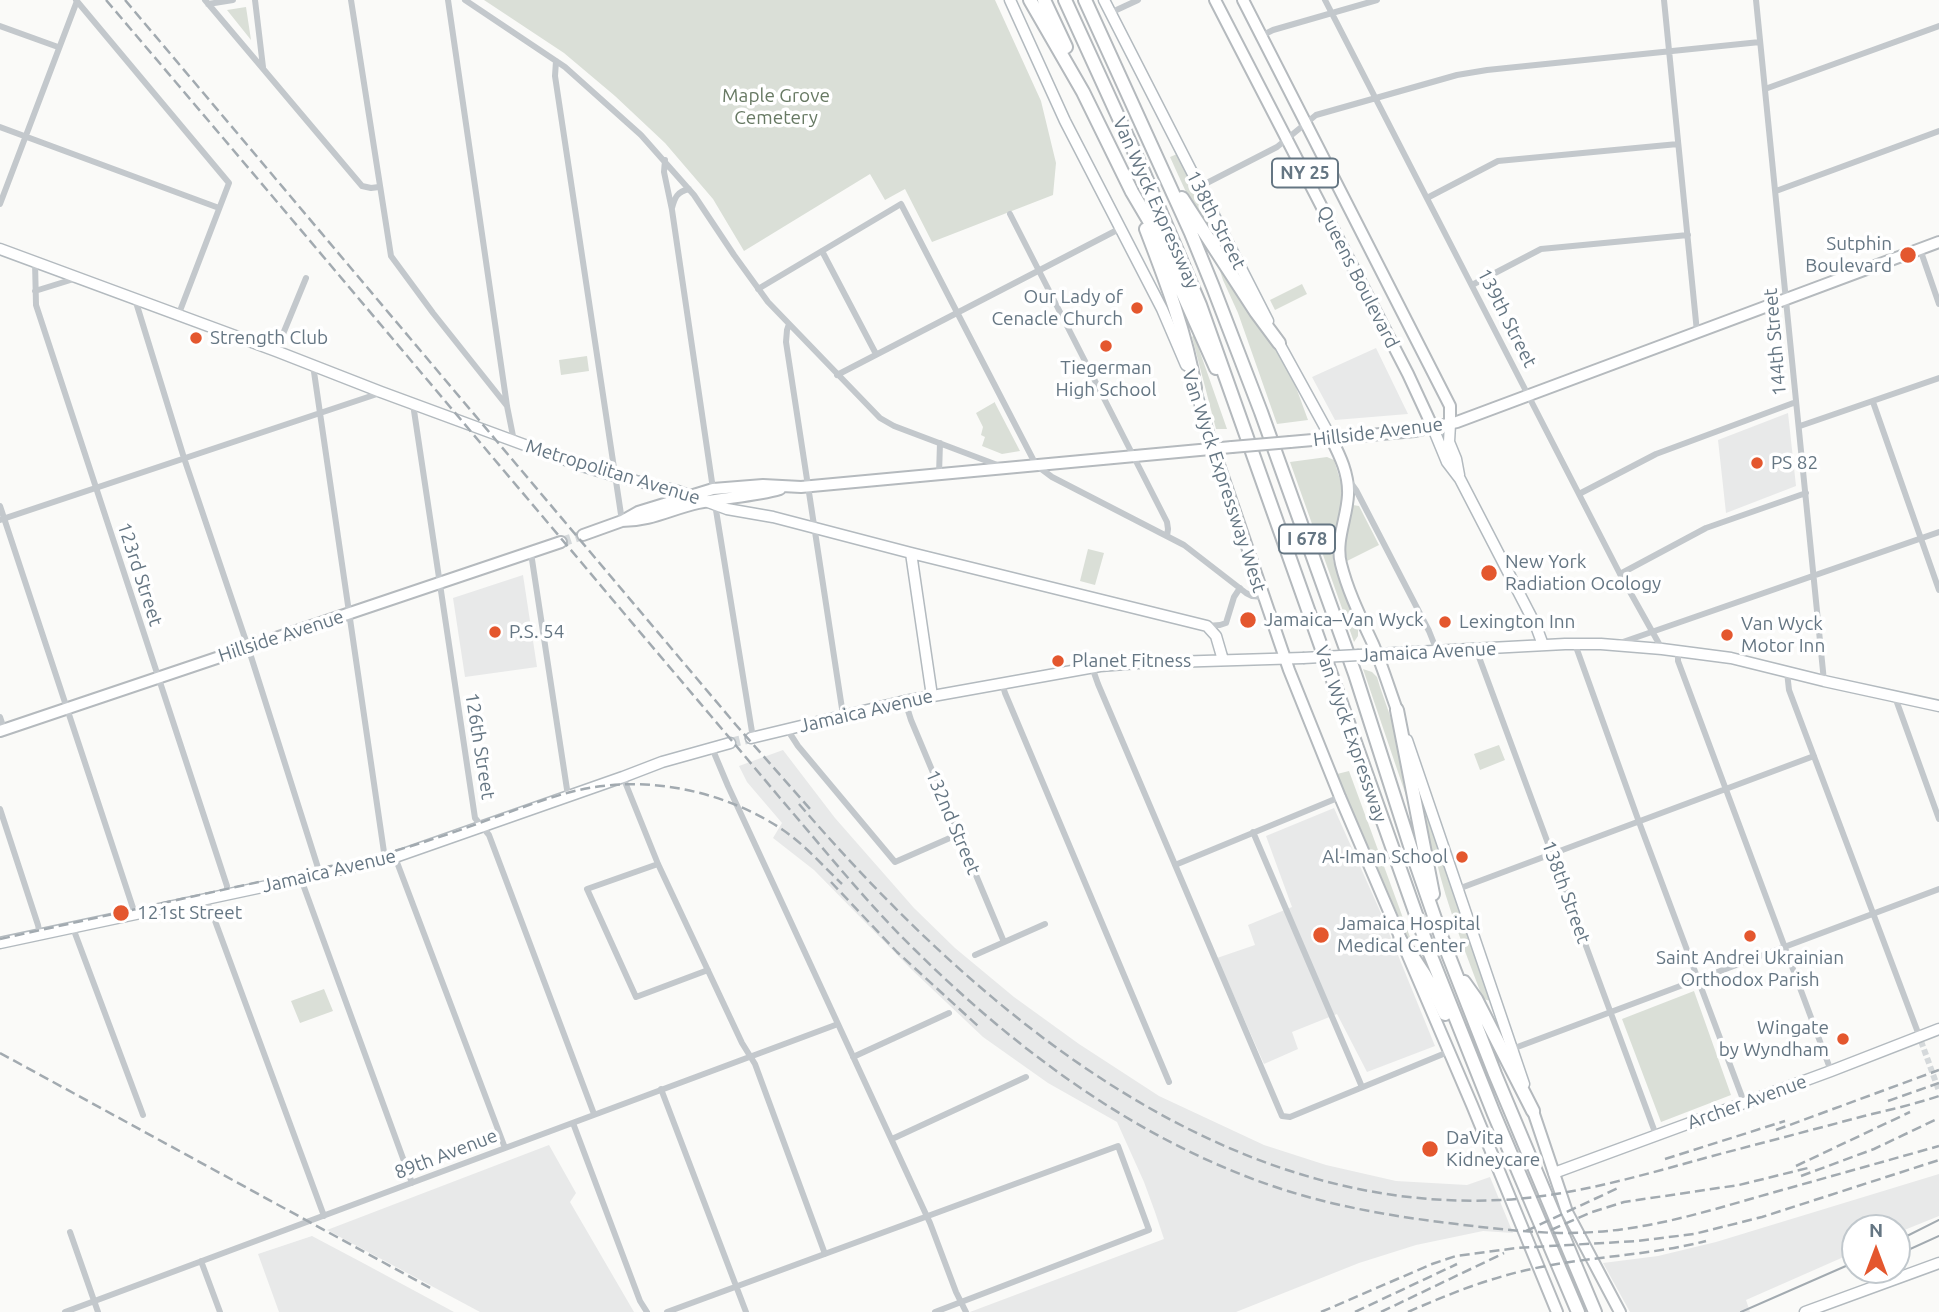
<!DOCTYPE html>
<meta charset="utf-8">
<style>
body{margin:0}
#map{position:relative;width:1939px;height:1312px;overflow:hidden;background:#fafaf8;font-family:Ubuntu,sans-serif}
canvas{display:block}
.north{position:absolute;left:1841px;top:1214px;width:70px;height:70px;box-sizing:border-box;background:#fff;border:2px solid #c1c8cd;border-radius:50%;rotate:0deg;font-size:19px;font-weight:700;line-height:28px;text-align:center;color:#657683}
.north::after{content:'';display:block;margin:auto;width:24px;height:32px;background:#e4572e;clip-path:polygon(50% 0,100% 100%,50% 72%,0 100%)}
</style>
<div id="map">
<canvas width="1939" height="1312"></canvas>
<div class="north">N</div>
</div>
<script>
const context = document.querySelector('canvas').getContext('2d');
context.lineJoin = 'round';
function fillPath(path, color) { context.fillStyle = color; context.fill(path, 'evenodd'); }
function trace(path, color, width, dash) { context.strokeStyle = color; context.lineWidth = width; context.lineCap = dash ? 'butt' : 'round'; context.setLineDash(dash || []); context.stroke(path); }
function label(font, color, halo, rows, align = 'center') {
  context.font = font + ' Ubuntu,sans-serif'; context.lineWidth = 7; context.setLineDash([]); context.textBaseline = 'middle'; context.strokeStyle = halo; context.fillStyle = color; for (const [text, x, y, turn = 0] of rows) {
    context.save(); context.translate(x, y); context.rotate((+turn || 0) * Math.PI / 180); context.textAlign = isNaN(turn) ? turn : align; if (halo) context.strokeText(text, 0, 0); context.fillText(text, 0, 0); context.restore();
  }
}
fillPath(new Path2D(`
 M1376,348L1408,414L1335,420L1312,377Z
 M1788,413L1796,486L1726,513L1718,440Z
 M523,575L537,667L465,677L453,598Z
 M783,750L835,818L914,908L955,948L1014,997L1079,1044L1159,1096L1264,1145L1326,1165L1396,1181L1467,1185L1490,1177L1513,1233L1483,1231L1416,1245L1359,1263L1236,1312H970L1164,1239L1155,1212L1144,1182L1117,1122L1048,1083L983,1037L911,969L814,870L773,838L782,823L747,782L739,766Z
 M1334,808L1380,911L1435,1046L1367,1072L1337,1014L1292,1032L1298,1049L1264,1064L1217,958L1255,945L1248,925L1292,907L1266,836Z
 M549,1145L576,1193L570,1202L634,1312H480L327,1230Z
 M1939,1174V1216L1897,1233V1228H1855V1252L1746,1300L1750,1312H1630L1603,1263L1658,1256L1716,1242Z
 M312,1236L363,1263L454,1312H279L258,1254Z`), '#e8e9e9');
fillPath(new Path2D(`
 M484,0H995L1041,101L1056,163L1053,195L932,242L905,189L885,200L870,174L744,251L713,199L665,143L615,96L564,53Z
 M246,7L251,40L227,10Z
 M1177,154L1210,220L1220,245C1197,221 1184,187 1170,157Z
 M1217,262L1289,368L1308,420L1277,424L1238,313L1223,280Z
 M1302,284L1307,294L1275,310L1270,300Z
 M1194,335L1227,429H1216L1192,337Z
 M587,356L589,371L561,375L559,360Z
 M995,402V403L1020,451L1002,454L982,446L985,437L981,435L983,427L976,413Z
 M1327,457L1334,460L1341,483L1342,503L1333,548V560L1358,629V636L1354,642L1290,462Z
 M1353,505L1359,506L1379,545L1347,561L1344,549Z
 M1088,549L1104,553L1095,585L1080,581Z
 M1363,669L1372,672L1377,677L1380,687L1394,727L1417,828Z
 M1499,745L1505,760L1480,770L1474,754Z
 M1349,771L1414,948H1412L1337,774Z
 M1415,788L1421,791L1491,1001L1483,999C1466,953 1447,907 1436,859L1432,860Z
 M324,989L333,1011L300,1023L291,1001Z
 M1694,991L1731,1095L1661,1122L1622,1019Z`), '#dadfd7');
trace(new Path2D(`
 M1921,1041L1939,1091`), '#d5d9db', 6, [6, 3]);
trace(new Path2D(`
 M730,743L751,738`), '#d5d9db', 10, [10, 5]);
trace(new Path2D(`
 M561,542L583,535`), '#d5d9db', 10, [10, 5]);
const secondary = new Path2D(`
 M1010,0L1065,121L1162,309L1186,365
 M1104,0L1268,321
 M0,249L276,351L381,392L579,465L615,476L678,491L727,509L773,517L911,553L1207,626L1216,636L1223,660
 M1276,338L1331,438
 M1193,382L1214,450
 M1450,424L1449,442L1456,459L1459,475
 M1433,428L1447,462L1460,479L1536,626L1543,645
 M911,553L932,696
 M1359,655L1565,644H1601L1662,649L1731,658L1824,681L1939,706
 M751,738L905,701L1100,666L1138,663L1303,658
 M1407,740L1524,1084
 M0,943L281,883L395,857L623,777L662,762L730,743
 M1554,1173L1831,1071L1939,1029
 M1805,1312L1939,1263`);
const primary = new Path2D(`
 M1215,0L1408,374L1433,428
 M1243,0L1450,406V424
 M1331,438C1340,456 1349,474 1348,495C1347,518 1335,541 1341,564C1348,592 1361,618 1373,644C1382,665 1389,688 1397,710
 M1290,442L1415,431L1457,422L1939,242
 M1214,450L1289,670L1340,797L1472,1105L1557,1312
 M622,521C651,521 671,509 698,503C725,497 753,497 780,489
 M583,535L622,521L638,512L713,489L763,485L801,487L1232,447
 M0,731L561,542
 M1533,1111L1567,1212L1620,1312`);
const highway = new Path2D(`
 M1030,0L1083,92L1132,192L1155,231L1216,368
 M1044,0L1066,47
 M1065,0L1143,171L1200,305L1429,951L1494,1114L1578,1312
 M1085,0L1191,233L1213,287L1261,412L1355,674L1412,852L1441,936L1495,1074L1595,1312
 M1182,198L1256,312L1279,343
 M1146,229C1166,281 1186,333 1195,388
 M1397,710L1433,894
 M1400,940C1419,963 1433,987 1445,1014
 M1464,982L1476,999L1533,1111`);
trace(secondary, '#b3babf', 13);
trace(primary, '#b5babe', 14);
trace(highway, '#b4b9bd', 16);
trace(new Path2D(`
 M76,0L229,183L178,316
 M205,0L362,186L371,188L379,187
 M255,0L263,67
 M351,0L391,256L433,313L507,406
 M448,0L507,406L514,441
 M465,0L565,67L641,135L694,195L734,255L768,302L880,418L894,426L1000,466
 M1325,0L1620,574L1662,649
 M1664,0L1697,332
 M1756,0L1824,681
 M208,4L233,0
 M1110,13L1138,0
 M0,26L58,47
 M1261,36L1273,30L1377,0
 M556,61L555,76L622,521
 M1765,89L1939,26
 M0,127L219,208
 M665,160L664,172L672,210L713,489
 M1199,187L1277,147L1316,115L1457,75L1487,70L1760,42
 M1776,191L1939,131
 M1427,198L1498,161L1678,144
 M0,204L77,1
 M672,208C675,197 677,192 689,189
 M1010,214L1167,522L1168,529L1167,536
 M1920,249L1939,304
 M822,251L876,354
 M35,262L36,305L227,886V895
 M1472,285L1541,249L1688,235
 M758,289L901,204L1036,465L1052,477L1184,545L1246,593L1252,596L1263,597
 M35,291L77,278
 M135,299L184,458L248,647L320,874
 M789,324L787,330L786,342L843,715
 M276,351L306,278
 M313,365L385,859
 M837,375L1121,228
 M1873,402L1939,590
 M413,404L475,818L489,835L594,1114
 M1800,426L1939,378
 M939,474L940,443
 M1348,479L1356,490L1429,631L1437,651
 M1579,494L1656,454L1796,402
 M715,504L753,738
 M0,506L135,914
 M0,520L380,393
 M531,553L568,796
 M1620,574L1706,528L1806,493
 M1207,626L1220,625L1226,623L1234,597L1240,588
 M1620,643L1939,532
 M1575,644L1639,822L1744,1102
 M1476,649L1656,1135
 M1678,651V661L1831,1071
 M1092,667L1098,684L1282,1116L1290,1117L1448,1052
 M1787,672L1789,690L1920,1038
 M1002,683L1005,693L1169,1082
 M1895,697L1939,819
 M905,701L911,720L1004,942
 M0,717L4,729
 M787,729L798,746L895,862L959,834
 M712,748L728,786L930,1223L956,1292L966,1312
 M623,777L658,864L742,1043L755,1064L825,1254
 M0,809L38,925L40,935
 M1253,832L1362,1087
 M395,857L505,1148
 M658,864L587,889L636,997L708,970
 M1175,865L1340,797
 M301,879L412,1183
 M1458,889L1814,756
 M205,900L211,910L324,1216
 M73,928L143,1115
 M975,955L1045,924
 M1512,1049L1939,889
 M853,1057L949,1013
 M661,1089L746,1312
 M573,1123L640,1301L647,1312
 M892,1139L1026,1077
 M70,1232L98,1312
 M201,1261L220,1312
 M65,1312L838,1024
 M667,1312L1118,1146L1149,1230L935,1312`), '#c3c8cc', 6);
trace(secondary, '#fff', 10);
trace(primary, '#fff', 10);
trace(highway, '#fff', 12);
trace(new Path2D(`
 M1897,1241L1939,1220
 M1897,1255L1939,1236
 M1741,1312L1855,1262`), '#a2aab0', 2);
trace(new Path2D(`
 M106,0C265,187 423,375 581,562C647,641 714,719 780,798C824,849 866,902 914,949C1022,1056 1153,1152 1301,1195C1346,1208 1393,1216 1440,1222C1480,1227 1519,1232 1559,1233C1636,1234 1694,1215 1768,1194C1825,1178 1882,1162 1939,1146
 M125,0L736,725L810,809
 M799,804C974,1007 1216,1214 1500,1200C1582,1196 1661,1169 1739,1149C1781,1138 1823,1127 1864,1116C1889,1110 1915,1104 1939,1096
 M831,882L897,952L978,1026
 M0,939L381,855C419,844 456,832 493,818C524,807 556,794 589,788C655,776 728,793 783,830C805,845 823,866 842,884
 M0,1053L434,1290
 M1888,1101L1939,1083
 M1776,1130L1939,1070
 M1665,1159L1785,1121
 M1796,1166L1910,1112
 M1801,1176L1874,1149L1939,1118
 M1551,1230L1592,1212L1624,1202L1739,1185L1808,1168
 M1526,1231L1618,1188
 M1321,1312L1432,1264L1456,1256L1517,1248L1637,1241L1694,1234L1762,1217L1939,1160
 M1355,1312L1457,1264
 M1381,1312L1504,1253
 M1408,1312C1451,1293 1494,1276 1541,1267C1596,1256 1652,1255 1706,1241`), '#a2aab0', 2.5, [10, 5]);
const secondaryBridge = new Path2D(`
 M1303,658L1359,655`);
const primaryBridge = new Path2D(`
 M1232,447L1290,442`);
trace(secondaryBridge, '#b3babf', 13, []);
trace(primaryBridge, '#b5babe', 14, []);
trace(secondaryBridge, '#fff', 10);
trace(primaryBridge, '#fff', 10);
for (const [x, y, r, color] of [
 [1908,255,9,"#e4572e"],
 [1137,308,7,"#e4572e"],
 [196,338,7,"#e4572e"],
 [1106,346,7,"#e4572e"],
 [1757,463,7,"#e4572e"],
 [1489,573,9,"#e4572e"],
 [1248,620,9,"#e4572e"],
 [1445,622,7,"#e4572e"],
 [495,632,7,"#e4572e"],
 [1727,635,7,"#e4572e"],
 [1058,661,7,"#e4572e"],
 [1462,857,7,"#e4572e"],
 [121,913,9,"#e4572e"],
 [1321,935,9,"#e4572e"],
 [1750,936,7,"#e4572e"],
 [1843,1039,7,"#e4572e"],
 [1430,1149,9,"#e4572e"]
]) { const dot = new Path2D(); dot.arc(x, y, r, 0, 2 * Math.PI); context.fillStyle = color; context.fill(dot); trace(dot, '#fff', 2.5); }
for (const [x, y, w] of [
 [1305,173,66],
 [1307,539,56]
]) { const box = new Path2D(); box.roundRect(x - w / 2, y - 14.5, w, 29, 5); context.fillStyle = '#fff'; context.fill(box); trace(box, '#657683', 2); }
label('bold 18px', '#657683', null, [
 ["NY 25",1305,173],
 ["I 678",1307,539]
]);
label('19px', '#687a64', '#fff', [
 ["Maple Grove",776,96],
 ["Cemetery",776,118]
]);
label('19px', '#657683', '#fff', [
 ["Van Wyck Expressway",1156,203,66],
 ["138th Street",1216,220,63],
 ["Queens Boulevard",1358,277,63],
 ["139th Street",1507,318,63],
 ["144th Street",1775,342,-95],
 ["Hillside Avenue",1378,432,-7],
 ["Metropolitan Avenue",613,472,17],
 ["Van Wyck Expressway West",1224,481,72],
 ["123rd Street",140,574,72],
 ["Hillside Avenue",281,636,-18],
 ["Jamaica Avenue",1428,652,-3],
 ["Jamaica Avenue",866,711,-13],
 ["Van Wyck Expressway",1351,734,71],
 ["126th Street",480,746,81],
 ["132nd Street",953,822,67],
 ["Jamaica Avenue",329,871,-13],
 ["138th Street",1566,892,70],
 ["Archer Avenue",1747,1102,-20],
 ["89th Avenue",446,1154,-21]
]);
label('19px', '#657683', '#fff', [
 ["Sutphin",1892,244,"right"],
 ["Boulevard",1892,266,"right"],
 ["Our Lady of",1123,297,"right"],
 ["Cenacle Church",1123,319,"right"],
 ["Strength Club",210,338],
 ["Tiegerman",1106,368,"center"],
 ["High School",1106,390,"center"],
 ["PS 82",1771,463],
 ["New York",1505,562],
 ["Radiation Ocology",1505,584],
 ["Jamaica–Van Wyck",1264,620],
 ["Lexington Inn",1459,622],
 ["Van Wyck",1741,624],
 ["Motor Inn",1741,646],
 ["P.S. 54",509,632],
 ["Planet Fitness",1072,661],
 ["Al-Iman School",1448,857,"right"],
 ["121st Street",137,913],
 ["Jamaica Hospital",1337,924],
 ["Medical Center",1337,946],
 ["Saint Andrei Ukrainian",1750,958,"center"],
 ["Orthodox Parish",1750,980,"center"],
 ["Wingate",1829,1028,"right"],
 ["by Wyndham",1829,1050,"right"],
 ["DaVita",1446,1138],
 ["Kidneycare",1446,1160]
], 'left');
</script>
